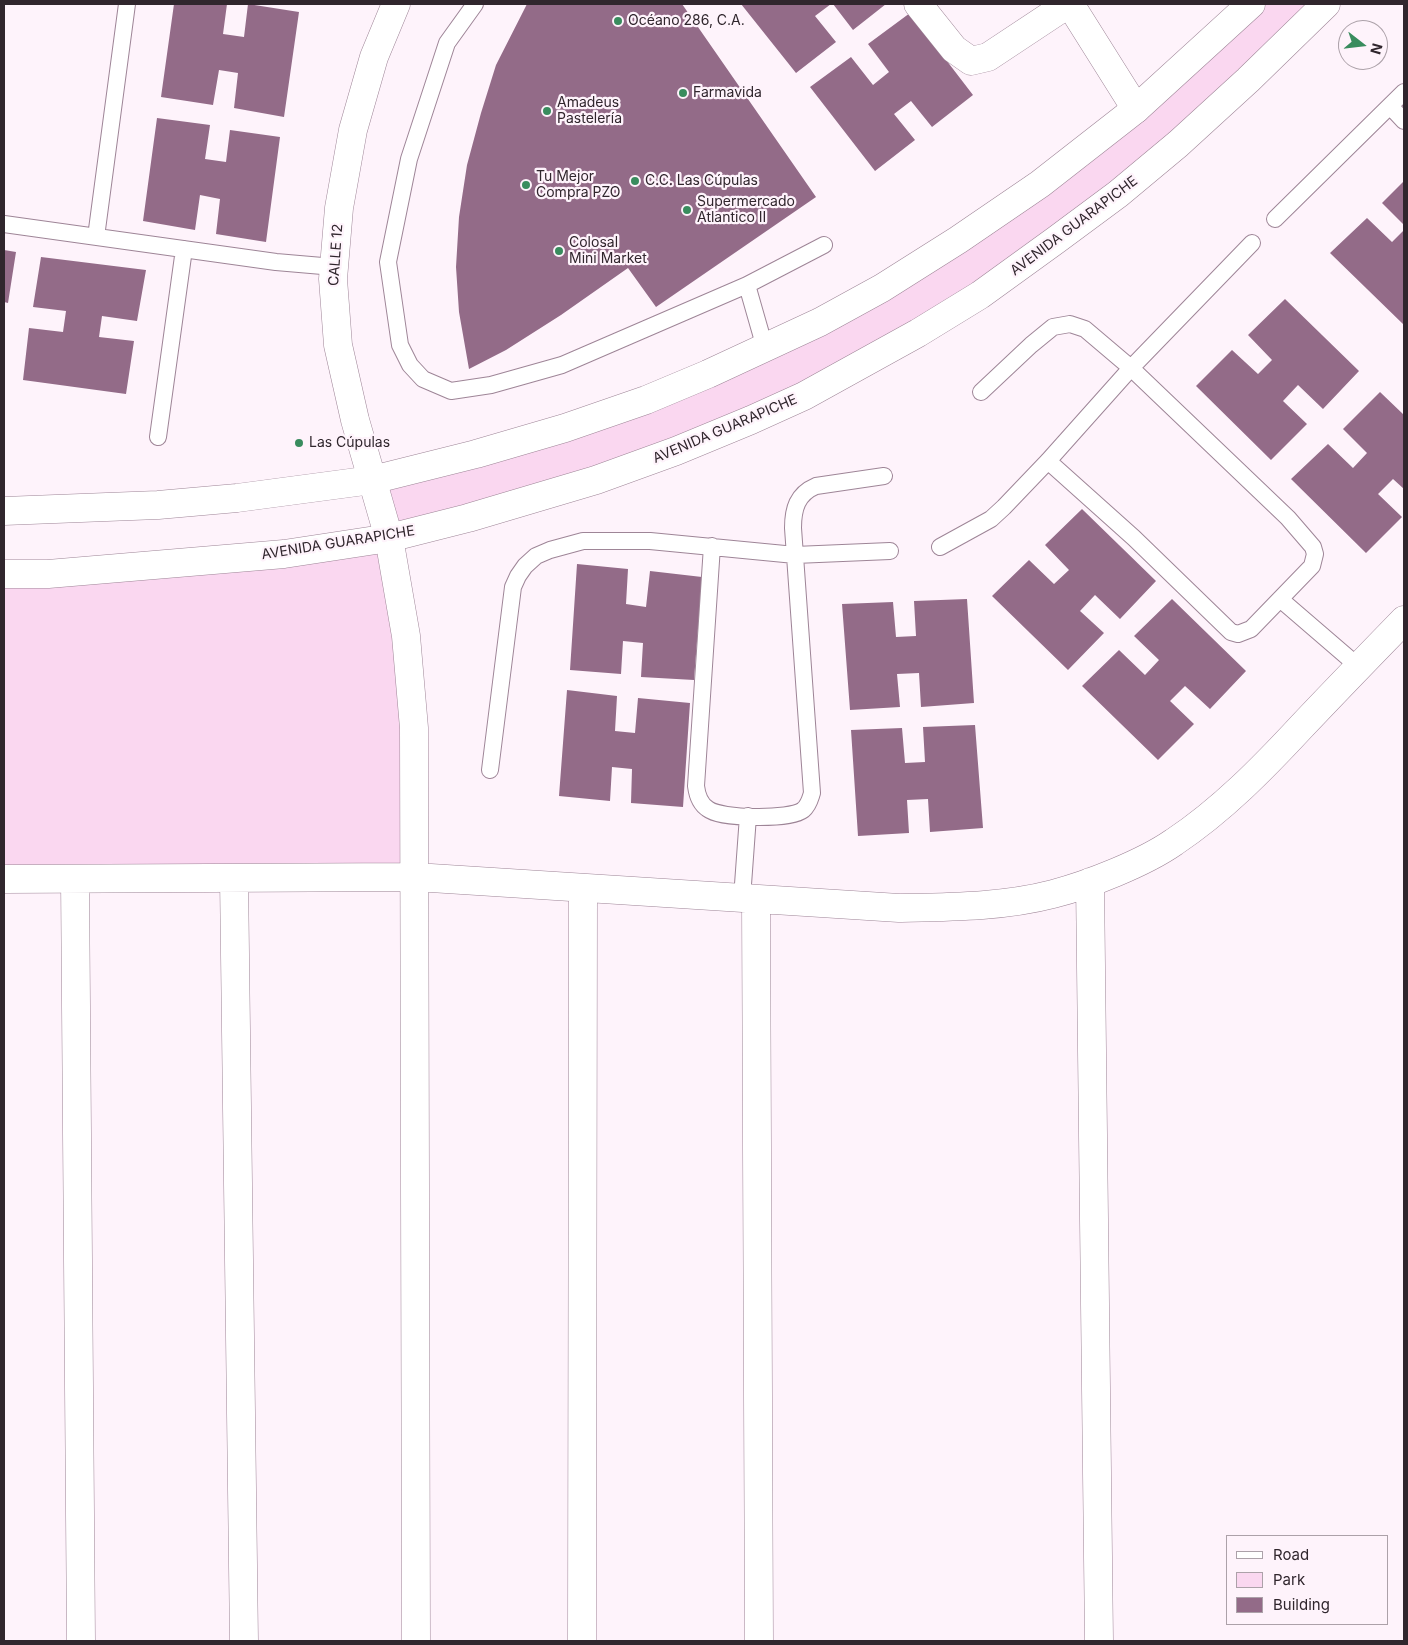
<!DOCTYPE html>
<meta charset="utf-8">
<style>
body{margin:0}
#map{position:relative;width:1408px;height:1645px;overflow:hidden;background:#fef3fb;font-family:Inter,sans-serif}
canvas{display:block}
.frame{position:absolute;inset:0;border:5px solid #30262d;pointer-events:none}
.legend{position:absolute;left:1226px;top:1535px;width:162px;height:90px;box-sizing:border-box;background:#fef3fb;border:1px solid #aca1a9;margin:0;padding:6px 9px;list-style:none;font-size:15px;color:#30262d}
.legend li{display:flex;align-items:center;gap:10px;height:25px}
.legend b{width:25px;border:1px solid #aca1a9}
.north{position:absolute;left:1338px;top:20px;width:50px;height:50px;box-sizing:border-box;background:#fef3fb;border:1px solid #aca1a9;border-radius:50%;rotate:106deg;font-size:14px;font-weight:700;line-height:20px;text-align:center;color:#30262d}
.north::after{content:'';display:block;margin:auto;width:18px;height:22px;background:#398c5e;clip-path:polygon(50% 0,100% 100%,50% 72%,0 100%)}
</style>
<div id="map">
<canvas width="1408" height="1645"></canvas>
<div class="frame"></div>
<ul class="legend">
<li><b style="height:6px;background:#fff"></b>Road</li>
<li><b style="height:14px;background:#fad7f0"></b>Park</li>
<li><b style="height:14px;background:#936b88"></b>Building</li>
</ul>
<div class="north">N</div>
</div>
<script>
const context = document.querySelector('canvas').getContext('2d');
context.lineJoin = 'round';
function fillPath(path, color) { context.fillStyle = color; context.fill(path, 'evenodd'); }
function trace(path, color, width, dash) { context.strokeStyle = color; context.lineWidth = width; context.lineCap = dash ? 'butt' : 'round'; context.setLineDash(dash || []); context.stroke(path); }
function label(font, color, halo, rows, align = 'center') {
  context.font = font + ' Inter,sans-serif'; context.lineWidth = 4.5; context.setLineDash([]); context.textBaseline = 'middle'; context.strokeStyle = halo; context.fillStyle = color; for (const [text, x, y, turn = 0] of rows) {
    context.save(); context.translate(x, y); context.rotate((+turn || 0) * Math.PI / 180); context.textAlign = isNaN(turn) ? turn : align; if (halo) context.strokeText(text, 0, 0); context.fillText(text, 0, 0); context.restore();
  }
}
fillPath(new Path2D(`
 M1251,4H1326L1118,194L804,396L389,538L415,877L4,879V575L388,538L372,480L565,428L901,275Z`), '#fad7f0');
fillPath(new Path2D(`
 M174,4H227L223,34L244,37L248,4L299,12L284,117L234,108L238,73L219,70L213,105L161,97Z
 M527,4H682L816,197L656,307L628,268L561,315L506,350L469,369L459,312L456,267L459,217L467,165L481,113L496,65Z
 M741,4H831L815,16L836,42L796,73Z
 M833,4H886L853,30Z
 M910,13L973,95L932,127L911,101L894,114L915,140L875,171L810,87L851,57L873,85L889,72L868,44Z
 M157,118L210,125L205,159L226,162L230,130L280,137L266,242L216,234L220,199L200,195L195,230L143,221Z
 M1404,181V225L1382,203Z
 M1367,218L1392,242L1404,230V325L1330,253Z
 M4,250L16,252L8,303L4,302Z
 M41,257L146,270L137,321L102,316L99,337L134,341L126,394L23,380L29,328L63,332L66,311L33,307Z
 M1285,299L1359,371L1323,409L1298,385L1283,401L1307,424L1271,460L1196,386L1232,350L1258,374L1272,360L1248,335Z
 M1380,392L1404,415V489L1393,479L1378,494L1402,517L1366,553L1291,479L1328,444L1353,468L1367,453L1343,429Z
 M1082,509L1156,581L1120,619L1095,595L1080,611L1104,633L1068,670L992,596L1029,560L1054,584L1069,570L1045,545Z
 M577,564L628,569L626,604L646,607L650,571L702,577L694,680L641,677L643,643L623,641L621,674L570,670Z
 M967,599L974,703L921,707L919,673L897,674L900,707L850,710L842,604L893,602L896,637L916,636L914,601Z
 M1172,599L1246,671L1210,709L1185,686L1170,701L1194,724L1158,760L1082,686L1119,650L1145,675L1159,660L1134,636Z
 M567,690L617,696L615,731L635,733L638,698L690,703L683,807L631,803L632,769L612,767L610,801L559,796Z
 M975,725L983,828L930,832L928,799L907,800L909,833L858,836L851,730L902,728L905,763L925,762L923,727Z`), '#936b88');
const service = new Path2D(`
 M475,4L447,43L409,159L388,262L400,345L410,365L423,379L451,391L491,385L562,365L747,285L824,245
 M1390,106L1404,121
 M1275,219L1404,92
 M4,224L276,262L334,267
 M96,237L127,4
 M747,285L765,348
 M981,392L1031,345L1053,327L1070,324L1085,329L1131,368L1288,518L1313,547L1315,554L1312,566L1251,629L1238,634L1231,632L1134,538L1048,461
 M158,437L184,249
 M712,546L696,786C697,794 700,804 708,809C721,819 790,820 803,810C809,805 810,799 812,793L793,528C793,509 797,494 816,486L884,476
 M940,547L991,519L1004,507L1048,461L1131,368L1252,243
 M1280,599L1359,667
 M490,770L513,587L518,576L525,566L536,556L550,550L583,541H650L795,555L890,551
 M742,898L748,816`);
const minor = new Path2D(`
 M396,4L374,57L353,130L339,208L333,279L338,345L355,420L389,538L406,636L414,728L416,1641
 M918,4L954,49L971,61L988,57L1068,4
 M1070,4L1136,109
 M234,878L244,1641
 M4,879L415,877L899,908C950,907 1003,907 1053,894C1088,885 1144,863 1174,842C1222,810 1263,768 1302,726C1336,690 1370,655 1404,620
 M75,879L81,1641
 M1090,882L1099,1641
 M756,899L759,1641
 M582,1641L583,888`);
const tertiary = new Path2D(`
 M4,511L158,505L237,498L372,480L476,454L565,428L646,400L708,374L820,322L882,288L958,240L1040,184L1136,109L1251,4
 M4,574H48L284,554L389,538L468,518L596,480L676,451L751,420L804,396L918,333L980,295L1056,240L1118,194L1178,144L1248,80L1326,4`);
trace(service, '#9e8597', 18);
trace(minor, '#9e8597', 29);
trace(tertiary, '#9e8597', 29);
trace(service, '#fff', 16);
trace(minor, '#fff', 28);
trace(tertiary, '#fff', 28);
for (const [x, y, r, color] of [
 [618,21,5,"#398c5e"],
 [683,93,5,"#398c5e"],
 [547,111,5,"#398c5e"],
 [635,181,5,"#398c5e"],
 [526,185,5,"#398c5e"],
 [687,210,5,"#398c5e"],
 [559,251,5,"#398c5e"],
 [299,443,5,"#398c5e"]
]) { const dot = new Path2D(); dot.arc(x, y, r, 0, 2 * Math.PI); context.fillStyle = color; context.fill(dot); trace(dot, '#fef3fb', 2); }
label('14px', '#30262d', '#fef3fb', [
 ["Océano 286, C.A.",628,21],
 ["Farmavida",693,93],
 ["Amadeus",557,103],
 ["Pastelería",557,119],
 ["Tu Mejor",536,177],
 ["Compra PZO",536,193],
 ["C.C. Las Cúpulas",645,181],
 ["Supermercado",697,202],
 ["Atlantico II",697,218],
 ["Colosal",569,243],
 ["Mini Market",569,259],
 ["Las Cúpulas",309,443]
], 'left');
label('14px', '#30262d', '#fef3fb', [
 ["AVENIDA GUARAPICHE",1074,226,-37],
 ["CALLE 12",336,255,-86],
 ["AVENIDA GUARAPICHE",725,429,-23],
 ["AVENIDA GUARAPICHE",338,543,-9]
]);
</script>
